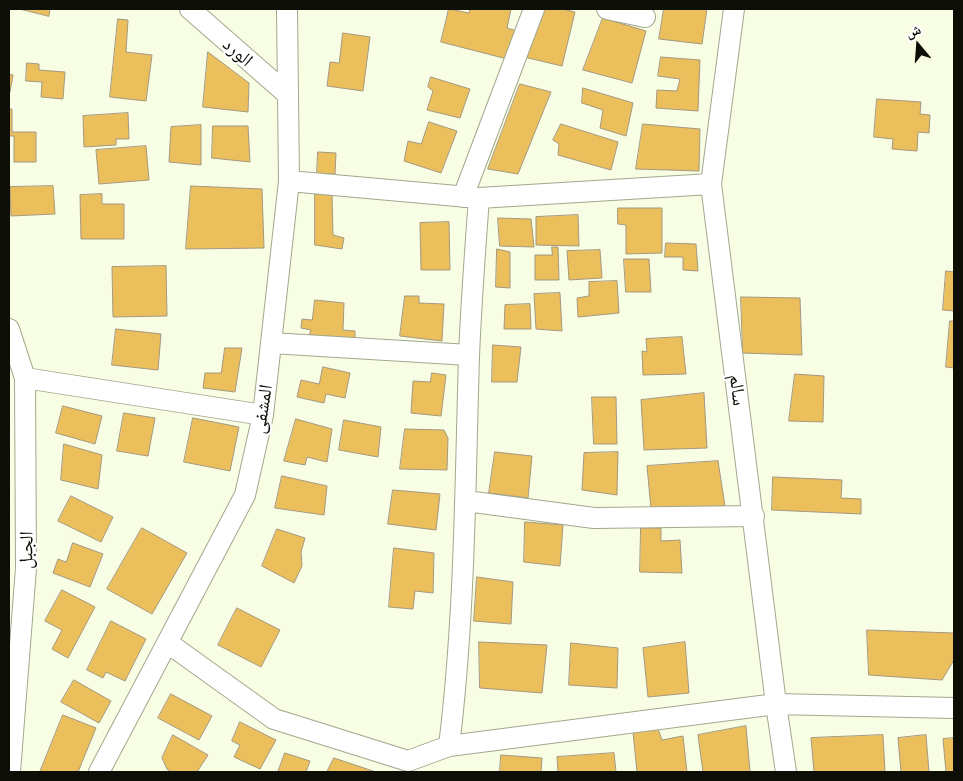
<!DOCTYPE html>
<meta charset="utf-8">
<style>
body{margin:0}
#map{position:relative;width:963px;height:781px;overflow:hidden;background:#f8fee3;font-family:"Exo 2","Noto Naskh Arabic",sans-serif}
canvas{display:block}
.frame{position:absolute;inset:0;border:10px solid #0d0f07;pointer-events:none}
.north{position:absolute;left:893px;top:20px;width:50px;height:50px;-webkit-text-stroke:4px #fff;paint-order:stroke;rotate:342deg;font-size:14px;font-weight:700;line-height:20px;text-align:center;color:#0d0f07}
.north::after{content:'';display:block;margin:auto;width:18px;height:22px;background:#0d0f07;clip-path:polygon(50% 0,100% 100%,50% 72%,0 100%)}
</style>
<div id="map">
<canvas width="963" height="781"></canvas>
<div class="frame"></div>
<div class="north">ش</div>
</div>
<script>
const context = document.querySelector('canvas').getContext('2d');
context.lineJoin = 'round';
function fillPath(path, color) { context.fillStyle = color; context.fill(path, 'evenodd'); }
function trace(path, color, width, dash) { context.strokeStyle = color; context.lineWidth = width; context.lineCap = dash ? 'butt' : 'round'; context.setLineDash(dash || []); context.stroke(path); }
function label(font, color, halo, rows, align = 'center') {
  context.font = font + ' "Exo 2","Noto Naskh Arabic",sans-serif'; context.lineWidth = 4.5; context.setLineDash([]); context.textBaseline = 'middle'; context.strokeStyle = halo; context.fillStyle = color; for (const [text, x, y, turn = 0] of rows) {
    context.save(); context.translate(x, y); context.rotate((+turn || 0) * Math.PI / 180); context.textAlign = isNaN(turn) ? turn : align; if (halo) context.strokeText(text, 0, 0); context.fillText(text, 0, 0); context.restore();
  }
}
const building = new Path2D(`
 M20,9H50L49,16Z
 M449,9L469,13L470,9H511L507,28L517,31L511,60L441,42Z
 M539,9H562L575,12L562,66L524,57Z
 M664,9H707L702,44L659,39Z
 M603,18L646,31L632,83L583,70Z
 M118,19L128,20L126,52L152,55L146,101L110,97Z
 M343,33L370,37L363,91L327,86L330,62L339,63Z
 M208,52L249,83L248,112L203,107Z
 M661,57L700,60L698,111L656,108L657,90L677,91L680,79L658,76Z
 M27,63L39,64V70L65,72L63,99L41,97L42,82L26,81Z
 M9,74L13,75L10,92H9Z
 M431,77L470,89L460,118L427,110L433,91L428,87Z
 M520,84L551,92L518,174L488,169Z
 M583,88L633,103L626,136L600,128L603,110L582,103Z
 M877,99L921,102L920,114L930,115L929,133L918,132L917,151L892,149L893,139L874,137Z
 M9,109H12V132H36V162H14V136H9Z
 M128,113L129,139H116V145L84,147L83,116Z
 M429,122L457,131L441,173L404,161L408,141L421,144Z
 M561,124L618,142L611,170L558,155L559,144L553,140Z
 M643,124L700,129L699,171L636,169Z
 M201,125V165L169,162L171,127Z
 M213,126H248L250,162L212,158Z
 M146,146L149,180L99,184L96,150Z
 M318,152L336,153L335,174H317Z
 M53,186L55,214L11,216L10,187Z
 M191,186L262,189L264,248L186,249Z
 M102,194V204H124V239H81L80,195Z
 M315,194L332,195L333,235L344,238L342,249L315,245Z
 M618,208H662V253L626,254V225L618,224Z
 M578,215L579,246L536,245V217Z
 M498,218L531,219L534,247L500,246Z
 M449,222L450,270H421L420,223Z
 M666,243L696,244L698,271L683,270V257H665Z
 M552,247H558L559,280H535V255H552Z
 M497,249L510,252V288L496,287Z
 M600,250L602,278L569,280L567,251Z
 M624,259H649L651,292H626Z
 M166,266L167,316L113,317L112,267Z
 M946,271L954,272V311L943,310Z
 M617,281L619,313L578,317L577,298L589,296V282Z
 M560,293L562,331L536,329L534,294Z
 M405,296H419V303L444,304L442,341L400,336Z
 M741,297L800,298L802,355L743,353Z
 M315,300L344,303L343,330L355,331V338L309,335L311,330L301,328L302,319L312,320Z
 M530,304L531,329H504L505,305Z
 M950,321H954V368L946,367Z
 M116,329L161,334L158,370L112,365Z
 M682,337L686,374L643,375L642,351L647,352L646,339Z
 M493,345L521,347L517,382H492Z
 M225,348H242L235,392L203,388L205,373H221Z
 M323,367L350,373L345,398L326,394L324,403L297,397L301,380L319,384Z
 M432,373L446,375L441,416L411,413L413,381L430,382Z
 M795,374L824,376L823,422L789,421Z
 M704,393L707,448L644,450L641,400Z
 M592,397H616L617,444H594Z
 M63,406L102,416L95,444L56,433Z
 M124,413L155,418L148,456L117,451Z
 M193,418L239,427L230,471L184,462Z
 M296,419L332,429L327,462L307,457L305,465L284,461Z
 M344,420L381,427L378,457L339,450Z
 M405,429L444,430L448,438L447,470L400,469Z
 M64,444L102,455L98,489L61,480Z
 M495,452L532,456L528,498L489,493Z
 M618,452L617,495L582,490L584,453Z
 M718,461L725,506L651,509L647,466Z
 M282,476L327,486L324,515L275,508Z
 M773,477L842,480L841,498L861,499V514L772,510Z
 M393,490L440,494L436,530L388,524Z
 M71,496L113,517L101,542L58,521Z
 M525,522L563,525L560,566L524,562Z
 M142,528L187,553L152,614L107,589Z
 M641,528H661V541L680,540L682,573L640,572Z
 M277,529L305,538L301,552L302,566L294,583L262,566Z
 M73,543L103,554L90,587L53,573L58,559L66,562Z
 M394,548L434,553L433,593L415,591L413,609L389,607Z
 M477,577L513,582L511,624L474,621Z
 M62,590L95,607L68,658L52,649L62,630L45,621Z
 M237,608L280,630L261,667L218,645Z
 M111,621L146,639L125,681L106,672L103,678L87,670Z
 M867,630L954,633V660L942,680L869,675Z
 M479,642L547,645L542,693L480,688Z
 M685,642L689,693L648,697L643,648Z
 M571,643L618,648L617,688L569,685Z
 M74,680L111,701L99,723L61,702Z
 M171,694L212,716L199,740L158,718Z
 M63,715L96,728L78,772H40Z
 M240,722L276,740L260,769L234,757L240,745L232,741Z
 M746,726L750,772H703L698,735Z
 M658,729L662,740L683,736L687,772H637L633,732Z
 M173,735L208,755L197,772H171L167,769L162,758Z
 M883,735L885,772H814L811,738Z
 M926,735L929,772H901L898,738Z
 M954,738V772H946L943,739Z
 M285,753L310,761L306,772H278Z
 M614,753L616,772H558L557,757Z
 M501,755L542,758L541,772H500Z
 M334,758L376,772H327Z`);
fillPath(building, '#ebbf5c');
trace(building, '#a49880', 1);
const minor = new Path2D(`
 M190,9L287,94
 M607,9L645,17
 M734,9L711,184L776,704L786,772
 M289,181L479,198L711,184
 M463,197L534,9
 M9,329L25,378L26,568L10,772
 M271,343L469,355
 M25,378L263,415
 M466,501L594,518L754,516
 M168,643L274,719L408,761L449,746L776,704L954,708
 M449,746C465,617 465,487 469,357C471,304 475,251 479,198
 M99,772L245,495L263,415L289,181L287,9`);
trace(minor, '#a2a88f', 22);
trace(minor, '#fff', 20);
label('19px', '#0d0f07', '#fff', [
 ["الورد",238,52,41],
 ["سالم",738,390,83],
 ["المشفى",262,409,-81],
 ["الجبل",26,550,-89]
]);
</script>
